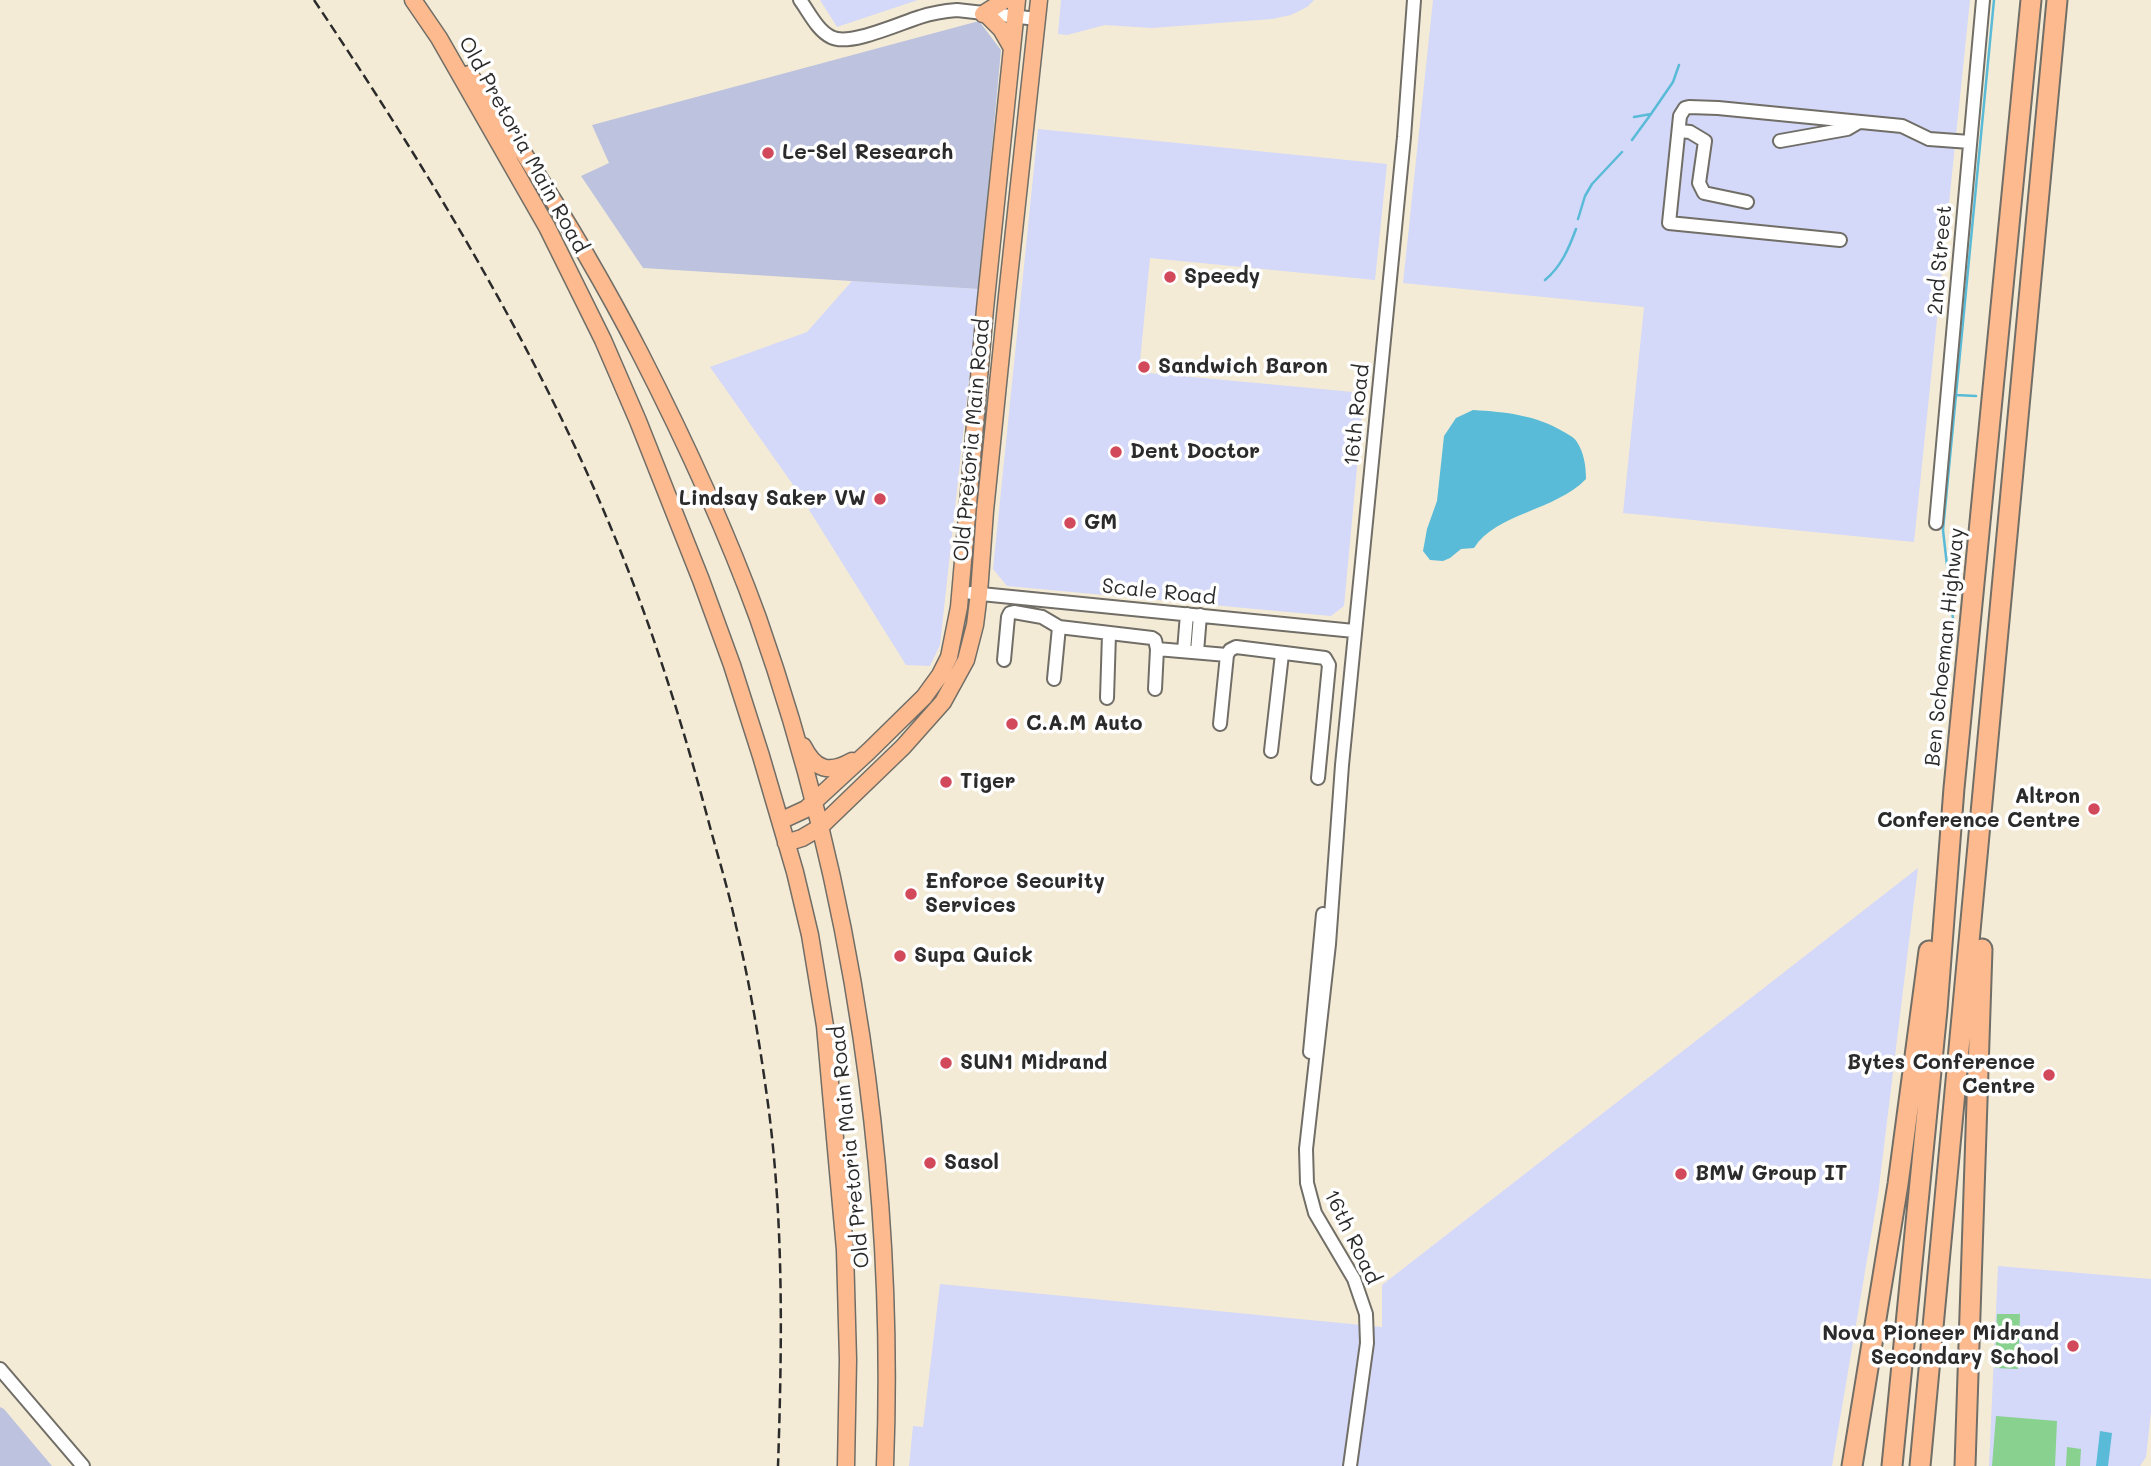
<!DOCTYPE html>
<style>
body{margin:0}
canvas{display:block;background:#f4ebd6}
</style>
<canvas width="2151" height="1466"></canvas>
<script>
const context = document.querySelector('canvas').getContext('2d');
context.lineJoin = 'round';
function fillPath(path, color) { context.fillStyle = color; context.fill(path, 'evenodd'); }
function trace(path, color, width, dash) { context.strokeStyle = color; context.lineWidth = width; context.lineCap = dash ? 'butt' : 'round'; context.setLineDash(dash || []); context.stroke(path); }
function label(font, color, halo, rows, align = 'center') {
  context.font = font + ' Mali,sans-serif'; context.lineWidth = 7; context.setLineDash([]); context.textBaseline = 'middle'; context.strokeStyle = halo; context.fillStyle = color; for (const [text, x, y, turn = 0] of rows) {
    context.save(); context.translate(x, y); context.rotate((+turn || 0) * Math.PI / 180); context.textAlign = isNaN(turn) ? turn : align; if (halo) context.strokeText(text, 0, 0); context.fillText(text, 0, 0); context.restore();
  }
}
fillPath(new Path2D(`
 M820,0H918L837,27Z
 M1061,0H1314L1307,7L1291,15L1272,19L1152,28L1105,25L1067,35L1058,34Z
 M1433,0H1970L1914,542L1623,513L1644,307L1403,283Z
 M1038,129L1387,164L1375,280L1150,258L1139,372L1364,393L1344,606L1331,616L1007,586L993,569Z
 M852,281L979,289L940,645L930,666L906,665L796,489L710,367L807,332Z
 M1918,868L1878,1195L1832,1466H909L913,1426L923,1427L940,1284L1382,1327V1285Z
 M1998,1266L2151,1279V1412L2146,1457L2140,1466H1989Z`), '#d4d8f9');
fillPath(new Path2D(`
 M979,21L1001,50L979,289L643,268L581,176L609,163L592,125Z
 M0,1407L4,1409L52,1466H0Z`), '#bdc3de');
fillPath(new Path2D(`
 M1997,1314H2020L2018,1369L1995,1368Z
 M1996,1416L2057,1421L2055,1466H1992Z
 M2067,1447L2081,1449L2080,1466H2066Z`), '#88d18e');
fillPath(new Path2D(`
 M1473,410C1506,412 1536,415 1564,432C1569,435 1574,437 1577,442C1584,453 1586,466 1586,479C1555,511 1496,513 1474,548L1461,549L1450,558L1443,561L1430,560L1423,551L1427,529L1437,501L1444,436L1456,418Z
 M2100,1431L2112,1433L2108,1466H2096Z`), '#59bbd7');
trace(new Path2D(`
 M1634,117L1651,114L1673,82L1679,65
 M1632,140L1651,114
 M1578,219L1585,196L1592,184L1622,152
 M1545,280C1561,267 1569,248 1576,229
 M1956,395L1976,396
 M1953,619L1943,530L1994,0`), '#59bbd7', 2.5);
const minor = new Path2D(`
 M800,0C809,12 817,30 831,37C849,47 900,23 920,17C932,13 944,11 957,10L1037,19
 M1679,131L1690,132L1705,141L1699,183L1704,193L1747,202
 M1780,141L1847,129L1859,122
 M1840,240L1669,223L1680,116L1685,108L1689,107L1718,108L1902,126L1929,139L1970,142
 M1936,523L1983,0
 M971,593L1354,631
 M1184,651L1187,614
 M1197,652L1200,615
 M1004,660L1008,617L1010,613L1014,612L1042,617L1059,627L1152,638L1155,640L1157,649L1227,655
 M1054,679L1059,627
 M1155,689L1157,649
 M1107,698L1109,634
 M1220,724L1227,655L1230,650L1236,647L1325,658L1329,665L1318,778
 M1271,751L1282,654
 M1310,1052L1323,914
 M0,1369L83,1466
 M1350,1466L1367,1343L1366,1314L1354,1279L1315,1213L1307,1183L1306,1149L1329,944L1342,765L1404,137L1414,0`);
const major = new Path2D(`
 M413,0L439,38L547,227L603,340L638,421L701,580L732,665L761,756L795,872L810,935L825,1026L845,1250L848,1360L846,1466
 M983,14L1005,0
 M986,14L1001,29L1012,48
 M469,74C489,100 506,128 524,154C566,219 605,285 640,353C684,439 725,527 758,618C853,888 896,1179 885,1466
 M803,746C815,770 829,774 852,761
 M780,821L806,809L869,751L924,697L940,675L949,657L959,607L985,309L1017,0
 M786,843L802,838L819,828L903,747L943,702L966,660L975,625L979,593L985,511L1007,296L1039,0`);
const highway = new Path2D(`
 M1852,1466L1898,1184L1929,951
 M1892,1466L1937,1010L1954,788L2031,0
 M1920,1466L2057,0
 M1965,1466L1982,949`);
trace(minor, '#716e67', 16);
trace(major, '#716e67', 19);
trace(highway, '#716e67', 23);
trace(minor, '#fff', 12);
trace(major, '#fcba8e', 16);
trace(highway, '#fcba8e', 19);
trace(new Path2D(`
 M314,0C424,164 535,345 611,528C652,625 683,725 710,827C719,860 729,892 736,926C750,984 760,1045 768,1104C784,1224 782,1346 778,1466`), '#2b2b2b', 2.5, [10, 5]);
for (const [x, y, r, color] of [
 [768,153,7,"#d1495b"],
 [1170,277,7,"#d1495b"],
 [1144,367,7,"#d1495b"],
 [1116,452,7,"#d1495b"],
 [880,499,7,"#d1495b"],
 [1070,523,7,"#d1495b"],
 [1012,724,7,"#d1495b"],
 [946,782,7,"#d1495b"],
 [2094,809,7,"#d1495b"],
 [911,894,7,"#d1495b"],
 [900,956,7,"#d1495b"],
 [946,1063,7,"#d1495b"],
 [2049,1075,7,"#d1495b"],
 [930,1163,7,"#d1495b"],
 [1681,1174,7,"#d1495b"],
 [2073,1346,7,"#d1495b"]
]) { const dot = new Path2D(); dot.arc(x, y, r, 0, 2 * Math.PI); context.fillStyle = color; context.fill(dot); trace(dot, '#fff', 2.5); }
label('21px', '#2b2b2b', '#fff', [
 ["Old Pretoria Main Road",523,145,61],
 ["2nd Street",1940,260,-85],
 ["16th Road",1357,415,-84],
 ["Old Pretoria Main Road",972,440,-85],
 ["Scale Road",1159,592,6],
 ["Ben Schoeman Highway",1945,647,-84],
 ["Old Pretoria Main Road",850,1147,-96],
 ["16th Road",1352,1237,64]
]);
label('bold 21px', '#2b2b2b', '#fff', [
 ["Le-Sel Research",782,153],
 ["Speedy",1184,277],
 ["Sandwich Baron",1158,367],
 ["Dent Doctor",1130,452],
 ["Lindsay Saker VW",866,499,"right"],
 ["GM",1084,523],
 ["C.A.M Auto",1026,724],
 ["Tiger",960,782],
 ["Altron",2080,797,"right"],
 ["Conference Centre",2080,821,"right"],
 ["Enforce Security",925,882],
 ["Services",925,906],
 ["Supa Quick",914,956],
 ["SUN1 Midrand",960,1063],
 ["Bytes Conference",2035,1063,"right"],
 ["Centre",2035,1087,"right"],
 ["Sasol",944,1163],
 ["BMW Group IT",1695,1174],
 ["Nova Pioneer Midrand",2059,1334,"right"],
 ["Secondary School",2059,1358,"right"]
], 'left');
</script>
